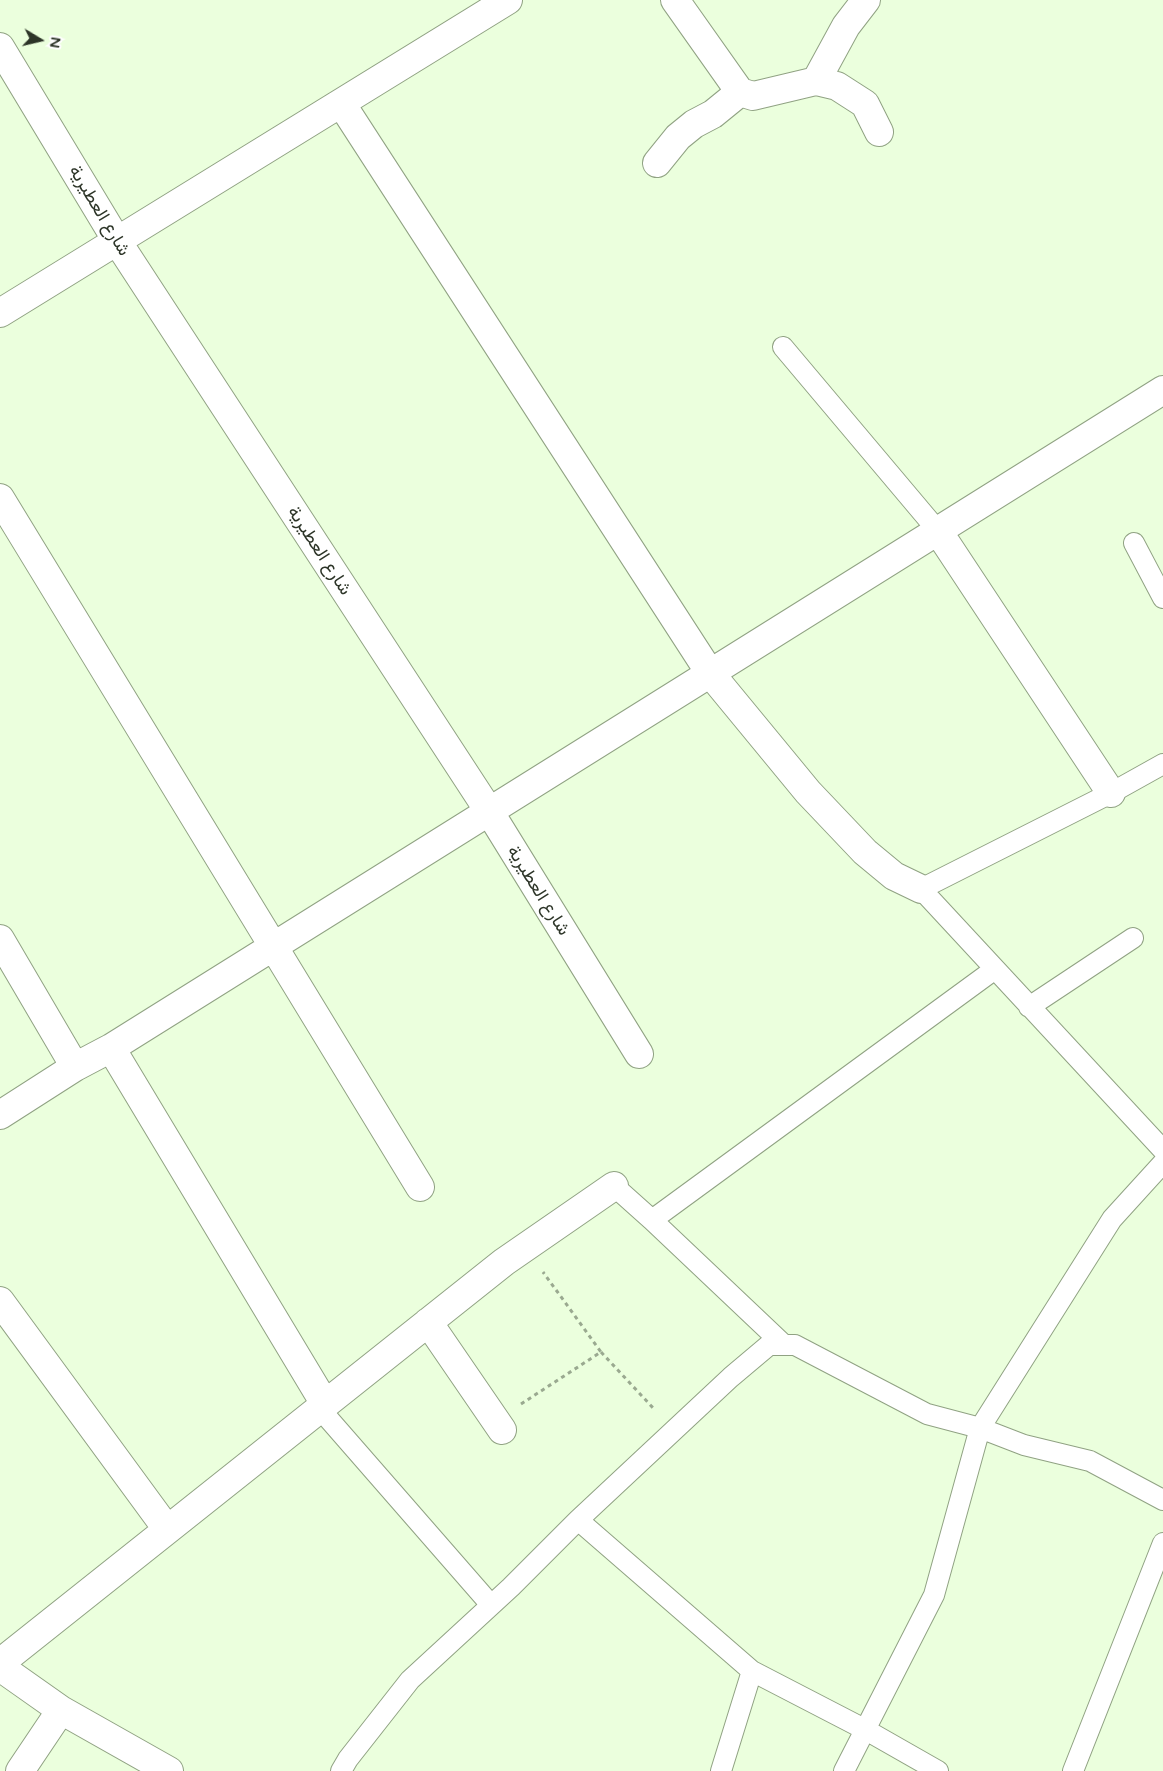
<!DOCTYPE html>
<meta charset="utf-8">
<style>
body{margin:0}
#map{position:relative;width:1163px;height:1771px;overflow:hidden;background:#ebffdd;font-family:"Varela Round",sans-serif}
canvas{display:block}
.north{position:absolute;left:15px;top:15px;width:50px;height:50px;-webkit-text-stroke:4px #fff;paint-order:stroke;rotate:99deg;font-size:14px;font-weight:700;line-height:20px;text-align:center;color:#2d3528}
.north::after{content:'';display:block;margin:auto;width:18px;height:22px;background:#2d3528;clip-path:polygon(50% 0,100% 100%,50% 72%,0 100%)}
</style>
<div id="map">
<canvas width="1163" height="1771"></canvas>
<div class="north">N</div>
</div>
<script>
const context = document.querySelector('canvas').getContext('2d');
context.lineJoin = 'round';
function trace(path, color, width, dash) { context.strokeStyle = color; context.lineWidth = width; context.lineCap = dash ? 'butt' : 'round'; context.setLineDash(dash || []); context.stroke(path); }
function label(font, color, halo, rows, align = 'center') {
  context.font = font + ' "Varela Round",Vazirmatn,sans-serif'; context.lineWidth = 5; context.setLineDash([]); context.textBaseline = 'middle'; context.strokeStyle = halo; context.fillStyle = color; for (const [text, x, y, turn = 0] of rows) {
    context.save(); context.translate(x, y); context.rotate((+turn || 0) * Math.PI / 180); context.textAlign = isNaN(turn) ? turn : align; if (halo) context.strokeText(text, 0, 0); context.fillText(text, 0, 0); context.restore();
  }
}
const lane = new Path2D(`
 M783,347L938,531
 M1134,543L1163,598
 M1163,764L1111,793L921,889L1163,1150
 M1029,1007L1133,938
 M614,1186L652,1220L995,969
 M652,1220L784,1345
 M320,1409L491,1605
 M578,1520L752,1671L721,1771
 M752,1671L866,1730L938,1771
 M341,1771L348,1759L410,1680L511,1587L578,1520L731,1377L769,1345H795L927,1414L980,1428L1024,1445L1090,1461L1163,1500
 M844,1771L934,1595L980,1428L1112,1219L1163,1163
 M1073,1771L1163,1543`);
const street = new Path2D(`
 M675,0L740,92L753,96L816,81L837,86L865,104L879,132
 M0,47L117,241L489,811L639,1054
 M816,81L846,26L866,0
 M341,103L710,673L808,792L865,852L894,876L921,889
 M657,163L678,137L694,124L713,114L740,92
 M0,313L508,0
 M0,498L420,1187
 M938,531L1111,793
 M0,939L75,1067
 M111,1048L325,1404
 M0,1115L75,1067L111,1048L1163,390
 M0,1301L167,1529
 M428,1322L502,1430
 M0,1663L504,1262L614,1186`);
const secondary = new Path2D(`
 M0,1667L61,1710L169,1771
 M20,1771L61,1710`);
trace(lane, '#90a283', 22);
trace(street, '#90a283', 30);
trace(secondary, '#90a283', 30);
trace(new Path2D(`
 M601,1352L655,1410
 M521,1404L601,1352L543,1272`), '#9aa990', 3, [4, 4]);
trace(lane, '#fff', 20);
trace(street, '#fff', 28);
trace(secondary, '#fff', 28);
label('18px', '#2d3528', '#fff', [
 ["شارع العطيرية",99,211,59],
 ["شارع العطيرية",319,551,57],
 ["شارع العطيرية",538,891,58]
]);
</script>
